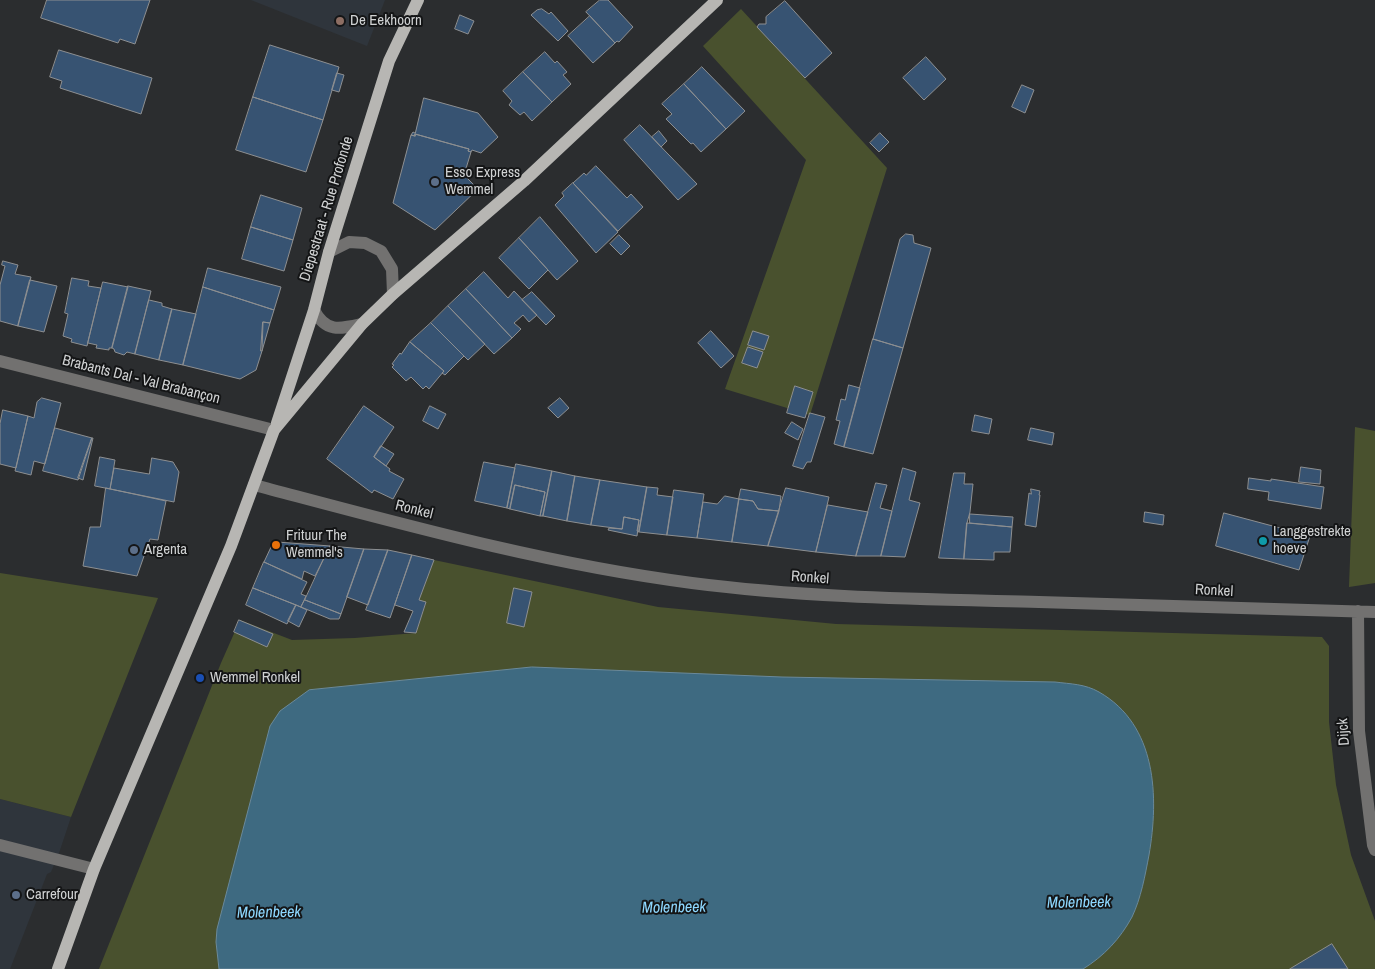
<!DOCTYPE html>
<meta charset="utf-8">
<style>
body{margin:0}
canvas{display:block;background:#2b2d2f}
</style>
<canvas width="1375" height="969"></canvas>
<script>
const c = document.querySelector('canvas').getContext('2d');
c.lineJoin = 'round';
function fillPath(path, color) { c.fillStyle = color; c.fill(path, 'evenodd'); }
function stroke(path, color, width, dash) { c.strokeStyle = color; c.lineWidth = width; c.lineCap = dash ? 'butt' : 'round'; c.setLineDash(dash || []); c.stroke(path); }
function drawText(font, color, halo, rows, align = 'center') {
  c.font = font + ' "Archivo Narrow",sans-serif'; c.lineWidth = 4; c.setLineDash([]); c.textBaseline = 'middle'; c.strokeStyle = halo; c.fillStyle = color; for (const [text, x, y, turn = 0] of rows) {
    c.save(); c.translate(x, y); c.rotate((+turn || 0) * Math.PI / 180); c.textAlign = isNaN(turn) ? turn : align; if (halo) c.strokeText(text, 0, 0); c.fillText(text, 0, 0); c.restore();
  }
}
const built = new Path2D(`
 M 251,0 L 385,0 L 367,46 Z
 M 0,799 L 71,817 L 59,853 L 51,872 L 47,874 L 10,969 L 0,969 Z`);
const green = new Path2D(`
 M 741,9 L 887,168 L 810,415 L 725,389 L 806,160 L 703,46 Z
 M 1355,427 L 1375,431 L 1375,583 L 1349,587 Z
 M 434,560 L 658,607 L 836,624 L 1322,637 L 1329,646 L 1329,722 L 1336,785 L 1351,855 L 1375,921 L 1375,969 L 99,969 L 221,663 L 240,620 L 292,640 L 355,638 L 416,633 L 426,603 L 419,600 Z
 M 0,573 L 158,598 L 71,817 L 0,799 Z`);
const water = new Path2D(`
 M 532,667 L 782,677 L 1055,682 C 1071,684 1085,684 1099,692 C 1157,725 1159,797 1149,855 C 1145,876 1141,898 1132,917 C 1120,939 1104,956 1083,969 L 219,969 L 216,942 L 217,929 L 270,726 L 280,711 L 309,690 Z`);
const building = new Path2D(`
 M 47,0 L 150,0 L 135,44 L 120,39 L 118,43 L 41,18 Z
 M 600,0 L 608,0 L 633,27 L 619,42 L 617,41 L 615,43 L 586,12 Z
 M 785,1 L 832,53 L 805,78 L 757,27 L 759,24 L 766,24 L 766,17 Z
 M 542,9 L 549,14 L 551,12 L 568,31 L 558,41 L 531,15 L 537,10 Z
 M 460,15 L 474,21 L 468,34 L 455,29 Z
 M 590,16 L 615,43 L 593,63 L 568,36 Z
 M 270,45 L 339,67 L 323,120 L 253,97 Z
 M 59,50 L 152,78 L 141,114 L 60,88 L 62,81 L 50,77 Z
 M 545,52 L 555,63 L 557,61 L 567,72 L 563,75 L 571,84 L 552,102 L 523,72 Z
 M 926,57 L 946,79 L 924,100 L 903,78 Z
 M 702,67 L 745,111 L 726,129 L 684,84 Z
 M 523,72 L 552,102 L 532,121 L 524,112 L 520,115 L 509,105 L 512,101 L 503,91 Z
 M 337,73 L 344,75 L 339,92 L 332,90 Z
 M 684,84 L 726,129 L 701,152 L 693,143 L 691,144 L 666,119 L 672,114 L 662,104 Z
 M 1022,85 L 1034,90 L 1025,113 L 1012,107 Z
 M 253,97 L 323,120 L 306,172 L 236,150 Z
 M 424,98 L 478,113 L 498,137 L 481,153 L 472,150 L 471,152 L 468,151 L 469,149 L 415,134 L 415,136 L 411,135 L 413,132 L 415,133 Z
 M 640,125 L 697,184 L 678,200 L 624,140 Z
 M 659,131 L 667,141 L 661,147 L 652,137 Z
 M 880,133 L 889,142 L 879,152 L 870,143 Z
 M 415,134 L 469,149 L 468,151 L 471,152 L 464,175 L 478,189 L 435,230 L 393,203 L 411,135 L 415,136 Z
 M 596,166 L 627,198 L 631,194 L 643,207 L 618,231 L 573,183 L 584,173 L 586,175 Z
 M 573,183 L 618,232 L 596,253 L 555,205 L 564,196 L 562,193 Z
 M 261,195 L 302,208 L 293,240 L 251,227 Z
 M 540,217 L 578,261 L 557,280 L 519,238 Z
 M 251,227 L 293,240 L 284,271 L 242,259 Z
 M 906,234 L 913,235 L 914,243 L 931,248 L 903,348 L 873,339 L 900,239 Z
 M 619,235 L 630,246 L 621,255 L 610,244 Z
 M 519,238 L 548,270 L 529,289 L 499,258 Z
 M 3,261 L 18,265 L 15,274 L 31,277 L 18,326 L 0,321 L 0,285 L 5,266 L 2,265 Z
 M 208,268 L 281,287 L 274,310 L 203,287 Z
 M 484,272 L 508,298 L 514,291 L 537,315 L 529,322 L 523,315 L 514,323 L 521,329 L 512,338 L 466,289 Z
 M 72,278 L 89,281 L 88,286 L 101,288 L 87,346 L 71,342 L 72,339 L 63,336 L 68,314 L 65,313 Z
 M 30,280 L 57,286 L 44,332 L 18,326 Z
 M 103,282 L 128,287 L 112,348 L 109,348 L 109,350 L 96,348 L 97,345 L 88,343 Z
 M 128,286 L 151,291 L 135,354 L 127,352 L 124,355 L 115,352 L 114,349 L 112,348 Z
 M 203,287 L 274,310 L 270,323 L 263,322 L 262,351 L 256,370 L 240,379 L 183,365 Z
 M 466,289 L 512,338 L 494,354 L 448,306 Z
 M 532,292 L 555,316 L 546,325 L 522,300 Z
 M 149,300 L 162,303 L 162,306 L 172,309 L 159,360 L 135,354 Z
 M 448,306 L 485,344 L 468,360 L 431,323 Z
 M 172,309 L 196,314 L 183,365 L 159,360 Z
 M 263,322 L 270,323 L 262,351 L 261,351 Z
 M 431,323 L 464,356 L 445,375 L 442,373 L 444,371 L 410,342 Z
 M 711,331 L 734,356 L 721,368 L 698,343 Z
 M 753,331 L 769,336 L 764,350 L 748,345 Z
 M 873,339 L 903,348 L 873,454 L 844,447 Z
 M 410,342 L 444,371 L 429,389 L 426,386 L 423,389 L 411,377 L 406,381 L 392,367 L 394,365 L 392,364 L 400,353 L 401,354 Z
 M 748,347 L 763,352 L 757,368 L 742,363 Z
 M 849,385 L 860,388 L 844,447 L 834,444 L 840,421 L 836,420 L 841,399 L 845,400 Z
 M 795,386 L 813,392 L 805,418 L 787,413 Z
 M 42,398 L 61,403 L 45,464 L 34,461 L 31,475 L 15,471 L 28,416 L 34,418 L 37,402 Z
 M 560,398 L 569,408 L 558,418 L 548,408 Z
 M 364,406 L 394,427 L 374,457 L 390,469 L 389,471 L 404,479 L 393,499 L 374,490 L 372,493 L 327,459 Z
 M 430,406 L 446,414 L 438,429 L 423,421 Z
 M 3,410 L 28,416 L 16,468 L 0,464 L 0,424 Z
 M 810,413 L 825,417 L 811,462 L 807,462 L 803,469 L 793,466 Z
 M 975,415 L 992,419 L 989,434 L 972,431 Z
 M 792,422 L 803,429 L 798,440 L 785,433 Z
 M 55,428 L 92,438 L 78,480 L 43,471 Z
 M 1031,428 L 1054,433 L 1052,445 L 1028,440 Z
 M 92,438 L 93,438 L 83,480 L 78,478 Z
 M 381,446 L 394,454 L 386,466 L 374,457 Z
 M 100,457 L 115,460 L 110,489 L 95,486 Z
 M 152,458 L 173,462 L 179,472 L 174,502 L 110,489 L 114,468 L 149,474 Z
 M 484,462 L 515,468 L 507,508 L 475,501 Z
 M 516,464 L 552,471 L 543,516 L 540,516 L 545,492 L 515,485 L 510,509 L 507,508 Z
 M 1301,467 L 1321,470 L 1320,484 L 1299,482 Z
 M 903,468 L 916,472 L 909,500 L 920,503 L 905,557 L 881,556 Z
 M 552,471 L 575,476 L 567,521 L 543,516 Z
 M 954,473 L 965,473 L 964,484 L 973,484 L 970,512 L 967,523 L 964,559 L 939,558 Z
 M 575,476 L 600,480 L 591,525 L 567,521 Z
 M 1249,478 L 1271,481 L 1271,479 L 1324,487 L 1321,509 L 1268,500 L 1269,492 L 1248,489 Z
 M 600,480 L 647,487 L 639,532 L 637,531 L 639,520 L 624,517 L 622,529 L 591,525 Z
 M 876,483 L 887,485 L 880,508 L 892,511 L 881,556 L 856,556 Z
 M 515,485 L 545,492 L 540,516 L 510,509 Z
 M 647,487 L 658,488 L 657,495 L 673,497 L 667,535 L 639,532 Z
 M 106,488 L 166,501 L 158,540 L 150,539 L 137,576 L 83,566 L 90,527 L 100,527 Z
 M 786,488 L 829,497 L 816,552 L 768,546 Z
 M 741,489 L 781,496 L 779,511 L 758,509 L 753,501 L 739,499 Z
 M 1031,489 L 1040,491 L 1039,495 L 1040,495 L 1036,527 L 1025,525 L 1029,493 L 1031,494 Z
 M 674,490 L 704,494 L 697,538 L 667,535 Z
 M 725,496 L 739,499 L 732,542 L 697,538 L 703,502 L 717,504 Z
 M 739,499 L 753,501 L 758,509 L 779,511 L 768,546 L 732,542 Z
 M 828,505 L 868,512 L 856,556 L 816,552 Z
 M 1145,512 L 1164,515 L 1163,525 L 1144,522 Z
 M 1224,513 L 1310,536 L 1299,570 L 1216,546 Z
 M 970,514 L 1013,517 L 1012,527 L 970,523 Z
 M 624,517 L 639,520 L 637,536 L 608,530 L 609,528 L 622,529 Z
 M 967,523 L 1012,527 L 1010,552 L 994,552 L 994,560 L 964,559 Z
 M 277,542 L 330,546 L 315,576 L 304,571 L 302,579 L 264,562 L 272,545 Z
 M 330,546 L 364,549 L 341,614 L 305,600 Z
 M 364,549 L 388,550 L 368,605 L 347,597 Z
 M 388,550 L 412,555 L 390,618 L 366,610 Z
 M 412,555 L 434,560 L 419,600 L 426,602 L 416,633 L 404,632 L 413,611 L 395,605 Z
 M 264,562 L 307,582 L 301,594 L 306,596 L 301,607 L 253,588 Z
 M 253,588 L 296,605 L 287,624 L 246,605 Z
 M 514,588 L 532,592 L 524,627 L 507,623 Z
 M 305,600 L 341,614 L 339,619 L 330,619 L 301,607 Z
 M 296,605 L 307,610 L 299,627 L 288,621 Z
 M 239,620 L 273,634 L 267,647 L 234,632 Z
 M 1332,944 L 1348,969 L 1290,969 Z`);
const minor = new Path2D(`
 M 329,252 L 349,242 L 365,243 L 381,251 L 392,269 L 393,294
 M 314,310 C 326,333 340,329 362,324
 M 0,361 L 274,430
 M 254,485 C 398,523 544,564 692,583 C 808,598 923,599 1039,602 C 1151,605 1263,609 1375,612
 M 1358,611 L 1359,731 L 1373,845 L 1375,850
 M 0,845 L 94,869`);
const major = new Path2D(`
 M 277,423 L 314,310 L 329,252 L 389,61 L 418,0
 M 58,969 L 94,869 L 231,546 L 274,430 L 362,324 L 393,294 L 524,181 L 717,0`);
const markers = [
 [340,21,5,"#8d6e63"],
 [435,182,5,"#5c6f8a"],
 [1263,541,5,"#0f9aa8"],
 [276,545,5,"#e8710a"],
 [134,550,5,"#5c6f8a"],
 [200,678,5,"#1a4fb4"],
 [16,895,5,"#5c6f8a"]
];
const poiNames = [
 ["De Eekhoorn",350,21],
 ["Esso Express",445,173],
 ["Wemmel",445,190],
 ["Langgestrekte",1273,532],
 ["hoeve",1273,549],
 ["Frituur The",286,536],
 ["Wemmel's",286,553],
 ["Argenta",144,550],
 ["Wemmel Ronkel",210,678],
 ["Carrefour",26,895]
];
const streetNames = [
 ["Diepestraat - Rue Profonde",327,209,-73],
 ["Brabants Dal - Val Brabançon",141,380,14],
 ["Ronkel",414,510,14],
 ["Ronkel",810,578,4],
 ["Ronkel",1214,591,3],
 ["Dijck",1344,732,-94]
];
const waterNames = [
 ["Molenbeek",1079,903,-1],
 ["Molenbeek",674,908,-1],
 ["Molenbeek",269,913,-1]
];
fillPath(built, '#2f353c');
fillPath(green, '#49512e');
fillPath(water, '#3e6a81');
stroke(water, '#6a899a', 1);
fillPath(building, '#375372');
stroke(building, '#8d8f91', 1);
stroke(minor, '#727170', 12);
stroke(major, '#b7b6b3', 12);
for (const [x, y, r, color] of markers) { const dot = new Path2D(); dot.arc(x, y, r, 0, 2 * Math.PI); c.fillStyle = color; c.fill(dot); stroke(dot, '#141516', 2); }
drawText('15px', '#d0d2d3', '#141516', poiNames, 'left');
drawText('15px', '#d0d2d3', '#141516', streetNames);
drawText('italic 16px', '#8ed8ff', '#141516', waterNames);
</script>
